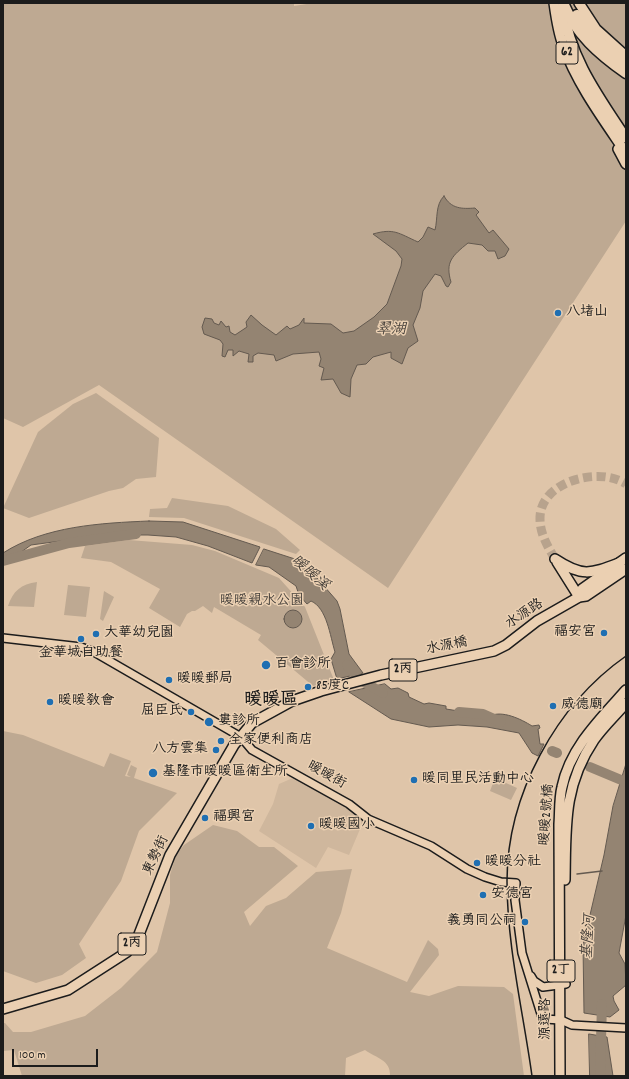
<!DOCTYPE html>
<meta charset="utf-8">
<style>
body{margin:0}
#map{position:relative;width:629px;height:1079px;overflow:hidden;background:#dfc5a9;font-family:Dekko,sans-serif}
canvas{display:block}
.frame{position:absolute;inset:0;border:4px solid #1c1c1c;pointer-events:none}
.scale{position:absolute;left:12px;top:1049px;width:86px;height:18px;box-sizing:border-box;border:2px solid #1c1c1c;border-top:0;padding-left:5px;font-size:12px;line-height:14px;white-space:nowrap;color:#1c1c1c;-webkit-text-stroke:3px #ebd0b2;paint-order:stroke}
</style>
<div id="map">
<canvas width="629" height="1079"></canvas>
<div class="frame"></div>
<div class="scale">100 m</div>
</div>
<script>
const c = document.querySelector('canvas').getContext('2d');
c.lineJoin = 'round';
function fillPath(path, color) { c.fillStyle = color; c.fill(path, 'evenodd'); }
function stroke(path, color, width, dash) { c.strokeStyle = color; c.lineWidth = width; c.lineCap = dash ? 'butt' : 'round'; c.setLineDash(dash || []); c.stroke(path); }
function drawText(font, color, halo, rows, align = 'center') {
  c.font = font + ' Dekko,"LXGW WenKai TC",sans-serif'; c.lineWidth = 3; c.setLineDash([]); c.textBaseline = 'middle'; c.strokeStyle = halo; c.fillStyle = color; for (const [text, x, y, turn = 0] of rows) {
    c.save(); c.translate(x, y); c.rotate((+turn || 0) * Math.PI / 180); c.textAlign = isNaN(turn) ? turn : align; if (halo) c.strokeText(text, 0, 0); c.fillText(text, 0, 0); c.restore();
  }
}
const built = new Path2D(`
 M 295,777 L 350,807 L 363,822 L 349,855 L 328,847 L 316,868 L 259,831 L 273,804 L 279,784 Z`);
const green = new Path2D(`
 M 3,3 L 294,3 L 294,6 L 313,3 L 626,3 L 626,221 L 388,588 L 99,385 L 23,427 L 3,418 Z
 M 96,393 L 159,438 L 156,477 L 136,479 L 123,488 L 109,491 L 29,518 L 3,508 L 38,432 L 73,404 Z
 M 172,498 L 228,506 L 276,529 L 300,550 L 296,554 L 184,518 L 149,517 L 150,509 L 167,508 Z
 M 129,540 L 192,545 L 215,551 L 279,578 L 305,607 L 334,680 L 313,686 L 258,640 L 261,635 L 214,607 L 212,613 L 203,606 L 195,611 L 192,611 L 187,614 L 180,627 L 149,608 L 160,589 L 111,562 L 81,558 L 85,546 Z
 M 37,582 L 34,607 L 8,606 C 13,591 21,584 37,582 Z
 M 68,585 L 90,587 L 86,617 L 64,615 Z
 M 104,591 L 114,597 L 103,621 L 100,619 Z
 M 3,731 L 23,735 L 104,767 L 110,753 L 131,761 L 125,776 L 131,777 L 127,775 L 131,765 L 137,768 L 134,778 L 177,793 L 139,831 L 121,881 L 79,944 L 86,958 L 62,975 L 36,983 L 3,971 Z
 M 495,778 L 517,788 L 511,800 L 490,791 Z
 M 213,825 L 237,831 L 259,847 L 274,847 L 298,866 L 244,912 L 250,926 L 266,906 L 286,898 L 316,872 L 352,869 L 341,913 L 327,948 L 407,982 L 428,940 L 438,949 L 439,955 L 410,992 L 429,996 L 458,986 L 504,987 L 513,994 L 524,1076 L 390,1076 C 391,1060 376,1058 365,1050 L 346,1058 L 345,1076 L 22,1076 L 14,1050 L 3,1051 L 3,1023 L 5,1023 L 13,1032 L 31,1032 L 85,1016 L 121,988 L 157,952 L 170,903 L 170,875 L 176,855 L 184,845 Z`);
const water = new Path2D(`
 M 444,196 C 451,209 462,209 475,208 L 479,212 L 476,215 L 489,233 L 493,230 L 509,249 L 505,256 L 498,259 L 495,251 L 488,251 L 482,245 L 468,243 C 452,256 445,262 451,282 L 448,287 L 446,286 L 441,276 L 435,274 L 423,291 L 420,308 L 413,325 L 418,341 L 408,348 L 402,364 L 391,358 L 391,352 L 373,357 L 366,364 L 357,365 L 351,379 L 350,397 L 341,393 L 333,379 L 321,380 L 324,368 L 319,366 L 321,359 L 319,352 L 293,354 L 276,361 L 274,355 L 258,353 L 253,356 L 253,362 L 248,362 L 249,354 L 239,351 L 233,356 L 233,350 L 228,350 L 225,357 L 222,356 L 223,344 L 220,340 L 204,334 L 202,327 L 205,318 L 212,319 L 214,323 L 219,325 L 221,321 L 226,327 L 229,326 L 230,332 L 235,335 L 247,327 L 246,322 L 251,315 L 262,325 L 276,335 L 287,326 L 290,329 L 299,325 L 304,318 L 304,323 L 331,324 L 343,333 L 354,331 L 374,317 L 387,304 L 401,266 L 402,259 L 396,251 L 373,234 C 394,228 398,233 418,242 L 423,237 L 428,227 L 435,230 C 438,218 435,205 444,196 Z
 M 149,521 L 183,522 L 260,547 L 252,563 L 208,546 L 176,537 L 148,535 L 105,535 L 31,545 L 3,565 L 3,553 C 45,526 101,523 149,521 Z
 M 264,549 L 298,560 L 317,578 L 337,601 L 340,609 L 349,654 L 363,673 L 337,679 L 331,659 L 335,652 C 330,636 327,608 311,601 L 307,604 L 299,595 L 296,586 L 269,567 L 256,565 Z
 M284 619a9 9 0 1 1 18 0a9 9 0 1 1-18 0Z
 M 385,684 L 391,689 L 398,688 L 408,693 L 409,697 L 424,704 L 429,703 L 446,706 L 446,709 L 490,716 C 502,710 521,719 532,726 L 539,725 L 540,728 L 538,729 L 540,744 L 544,744 L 538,756 L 532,753 L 519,733 L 487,727 L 458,725 L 429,727 L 391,719 L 349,692 Z
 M 626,764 L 626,915 L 619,953 L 625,964 L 626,985 L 613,996 L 614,1001 L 619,1010 L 610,1017 L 584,1013 L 583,945 L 604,855 L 613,806 Z
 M 589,1034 L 607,1037 L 613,1076 L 590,1076 Z`);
const stream = new Path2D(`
 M 577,874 L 602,871`);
const river = new Path2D(`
 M 3,561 L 69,543 L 136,534
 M 347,665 L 360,680 L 383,693
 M 459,712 L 483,714 L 501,722
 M 552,751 L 557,753
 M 590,767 L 626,782
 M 600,1076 L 602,1004`);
const trunkTunnel = new Path2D(`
 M 555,559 C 548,547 540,534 540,519 C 539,481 600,466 626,484`);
const tertiary = new Path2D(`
 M 3,638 L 81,647 L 94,652 L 241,737 L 252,750 L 349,804 L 368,819 L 431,846 L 467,869 L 485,877 L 501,882 L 516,883 L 515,900 L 522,953 L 542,1017 L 544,1019 L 561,1020 L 572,1025 L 626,1028
 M 531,976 L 534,981 L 543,987 L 566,984`);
const primary = new Path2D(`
 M 579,597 L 582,589 L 626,558
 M 565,880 C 566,827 563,786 594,740 C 603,727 616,715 626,703
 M 3,1009 L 68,990 L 127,952 L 138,937 L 170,855 L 234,745 L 252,723 L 292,701 L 321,691 L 381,675 L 494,651 L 506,645 L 537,621 L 579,597 L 586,596 L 626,569
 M 560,1076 L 559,824 C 560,812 559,799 562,787 C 570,748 600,719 626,690`);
const trunk = new Path2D(`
 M 554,3 C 556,17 558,32 563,45 C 577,84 603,119 626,153
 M 579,3 L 596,29 L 626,56
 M 563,6 C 569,57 599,97 626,138
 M 618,149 L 626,164
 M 555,559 C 582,577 590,574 619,563
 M 557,562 L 579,597`);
const motorway = new Path2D(`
 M 563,3 C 576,34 599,54 626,73
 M 577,15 L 589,33 L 626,64`);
const rail = new Path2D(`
 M 532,1076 C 523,1011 507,946 507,881 C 507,795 556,705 626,656`);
const markers = [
 [558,313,4,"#1f6fb2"],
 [604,633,4,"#1f6fb2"],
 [96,634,4,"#1f6fb2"],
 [81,639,4,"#1f6fb2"],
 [266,665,5,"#1f6fb2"],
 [169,680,4,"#1f6fb2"],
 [308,687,4,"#1f6fb2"],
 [50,702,4,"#1f6fb2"],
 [553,706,4,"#1f6fb2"],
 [191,712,4,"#1f6fb2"],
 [209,722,5,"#1f6fb2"],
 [221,741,4,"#1f6fb2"],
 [216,750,4,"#1f6fb2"],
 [153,773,5,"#1f6fb2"],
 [414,780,4,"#1f6fb2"],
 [205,818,4,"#1f6fb2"],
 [311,826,4,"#1f6fb2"],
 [477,863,4,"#1f6fb2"],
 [483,895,4,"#1f6fb2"],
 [525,922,4,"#1f6fb2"]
];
const shields = [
 [567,53,22],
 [403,670,28],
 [132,944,28],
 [561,971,28]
];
const shieldNames = [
 ["62",567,53],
 ["2丙",403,670],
 ["2丙",132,944],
 ["2丁",561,971]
];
const poiNames = [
 ["八堵山",566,313],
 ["福安宮",596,633,"right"],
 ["大華幼兒園",104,634],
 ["金華城自助餐",81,654,"center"],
 ["百會診所",275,665],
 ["暖暖郵局",177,680],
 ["85度C",316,687],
 ["暖暖教會",58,702],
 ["威德廟",561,706],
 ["屈臣氏",183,712,"right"],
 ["婁診所",218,722],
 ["全家便利商店",229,741],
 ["八方雲集",208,750,"right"],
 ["基隆市暖暖區衛生所",162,773],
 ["暖同里民活動中心",422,780],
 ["福興宮",213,818],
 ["暖暖國小",319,826],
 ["暖暖分社",485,863],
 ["安德宮",491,895],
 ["義勇同公祠",517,922,"right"]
];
const parkNames = [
 ["暖暖親水公園",262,602]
];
const streetNames = [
 ["水源路",525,615,-34],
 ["水源橋",447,647,-11],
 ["暖暖街",326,776,29],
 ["暖暖2號橋",548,815,-86],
 ["東勢街",157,856,-65],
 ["源遠路",547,1019,-90]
];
const waterNames = [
 ["翠湖",391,331],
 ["暖暖溪",309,574,41],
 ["基隆河",590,937,-86]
];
const districtNames = [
 ["暖暖區",271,702]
];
fillPath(built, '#cfb79d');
fillPath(green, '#bea992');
fillPath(water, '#948472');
stroke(water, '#645a50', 1);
stroke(stream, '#645a50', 1.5);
stroke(river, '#948472', 10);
stroke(trunkTunnel, '#b8a38d', 9, [9, 4.5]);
stroke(tertiary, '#1c1c1c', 10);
stroke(primary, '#1c1c1c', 12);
stroke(trunk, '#1c1c1c', 12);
stroke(motorway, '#1c1c1c', 13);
stroke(tertiary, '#ebd0b2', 7);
stroke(primary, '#ebd0b2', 9);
stroke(trunk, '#ebd0b2', 9);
stroke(motorway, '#ebd0b2', 10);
stroke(rail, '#1c1c1c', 1.5);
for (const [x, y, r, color] of markers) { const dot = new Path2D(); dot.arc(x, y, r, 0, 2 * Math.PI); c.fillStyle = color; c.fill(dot); stroke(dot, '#ebd0b2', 1.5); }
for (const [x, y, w] of shields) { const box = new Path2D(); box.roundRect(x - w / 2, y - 11, w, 22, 3); c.fillStyle = '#ebd0b2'; c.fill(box); stroke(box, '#1c1c1c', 1); }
drawText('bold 13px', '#1c1c1c', null, shieldNames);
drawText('14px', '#1c1c1c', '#ebd0b2', poiNames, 'left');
drawText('14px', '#443f3a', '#ebd0b2', parkNames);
drawText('14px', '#1c1c1c', '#ebd0b2', streetNames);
drawText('italic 15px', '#46403a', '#ebd0b2', waterNames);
drawText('bold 18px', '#1c1c1c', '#ebd0b2', districtNames);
</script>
